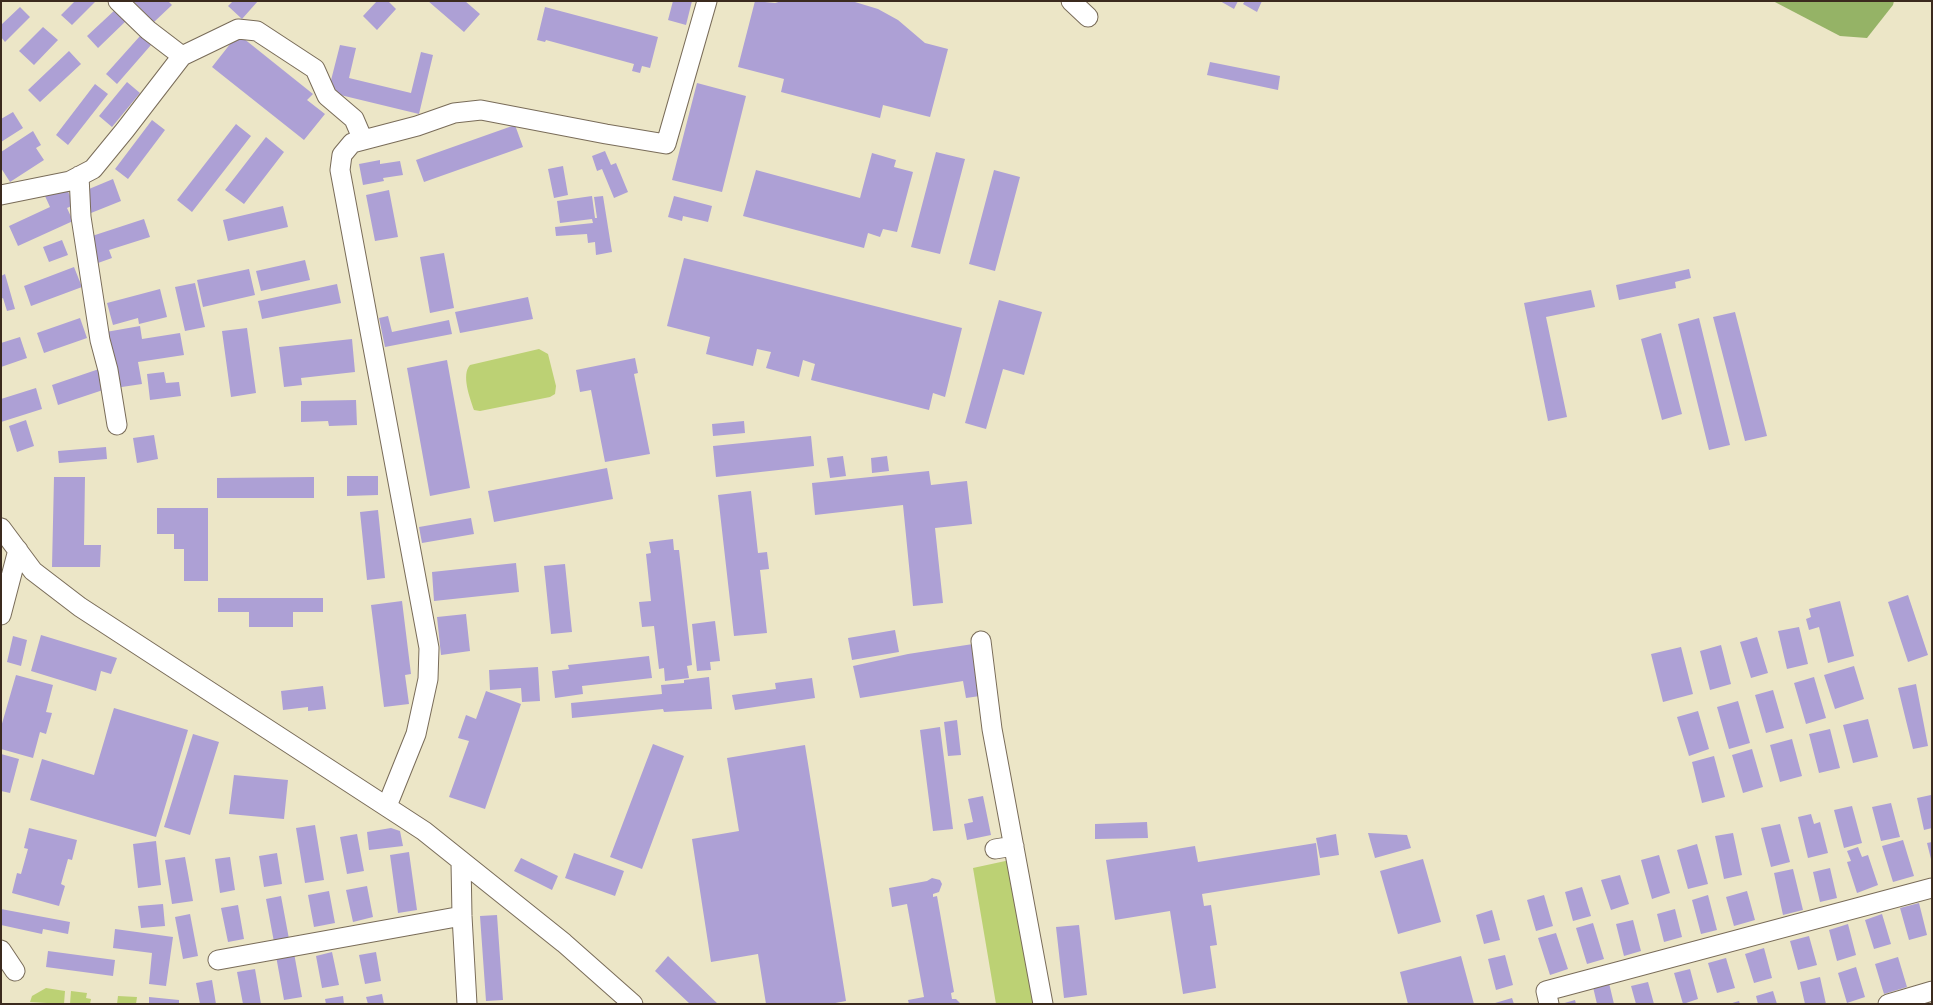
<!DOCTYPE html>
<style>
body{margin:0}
#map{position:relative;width:1933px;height:1005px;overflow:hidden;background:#ece6c7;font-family:Sriracha,sans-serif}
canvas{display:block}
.frame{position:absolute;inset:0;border:2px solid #3b2a1e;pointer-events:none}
</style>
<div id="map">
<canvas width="1933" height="1005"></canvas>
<div class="frame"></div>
</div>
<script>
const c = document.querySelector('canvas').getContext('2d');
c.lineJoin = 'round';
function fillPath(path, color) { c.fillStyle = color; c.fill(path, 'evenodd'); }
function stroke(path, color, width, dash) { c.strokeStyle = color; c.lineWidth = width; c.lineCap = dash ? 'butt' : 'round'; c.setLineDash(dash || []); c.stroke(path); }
const green = new Path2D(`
 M 539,349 L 548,354 L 556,386 L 555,394 L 550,397 L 480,411 L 474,410 C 470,398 461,375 470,365 Z
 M 1010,860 L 1034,1004 L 996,1004 L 973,868 Z
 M 46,988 L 65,991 L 64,1004 L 30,1002 L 32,996 Z
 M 71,991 L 87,993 L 86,998 L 91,999 L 90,1004 L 70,1004 Z
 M 118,996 L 137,997 L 136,1004 L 117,1004 Z`);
const forest = new Path2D(`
 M 1773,1 L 1894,1 L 1893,5 L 1867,38 L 1840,36 Z`);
const building = new Path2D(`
 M 75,1 L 96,1 L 72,25 L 61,15 Z
 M 133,1 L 168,1 L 172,5 L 154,22 Z
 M 233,1 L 258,1 L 242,19 L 228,6 Z
 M 377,1 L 388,1 L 396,9 L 377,30 L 363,16 Z
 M 428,1 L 465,1 L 480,14 L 464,32 Z
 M 673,1 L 692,1 L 686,25 L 668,20 Z
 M 755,1 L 775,3 L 782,1 L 855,2 L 878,9 L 898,20 L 925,43 L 948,49 L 930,117 L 883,105 L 880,118 L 781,92 L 784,79 L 738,67 Z
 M 1220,1 L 1238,1 L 1234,9 Z
 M 1245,1 L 1262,1 L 1257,12 L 1243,4 Z
 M 20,7 L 30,17 L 5,42 L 1,37 L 1,25 Z
 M 545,7 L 658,37 L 650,68 L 642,66 L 640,73 L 632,71 L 634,64 L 546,40 L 545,42 L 537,40 Z
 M 116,9 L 127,20 L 98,48 L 87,36 Z
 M 43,27 L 58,40 L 34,65 L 19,51 Z
 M 238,34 L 313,94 L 307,100 L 325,114 L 304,140 L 212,67 Z
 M 140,36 L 151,45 L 117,84 L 106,74 Z
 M 340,45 L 356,48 L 349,78 L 411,93 L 421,52 L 433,55 L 419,114 L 328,92 Z
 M 69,51 L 81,64 L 40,102 L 28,90 Z
 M 1210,62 L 1280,76 L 1278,90 L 1207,75 Z
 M 127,82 L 140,93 L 112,127 L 99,116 Z
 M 697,83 L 746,96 L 722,192 L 672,180 Z
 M 95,84 L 108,94 L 68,145 L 56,135 Z
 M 13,112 L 23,128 L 1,142 L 1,119 Z
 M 152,120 L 165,130 L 128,179 L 115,169 Z
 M 236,124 L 251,136 L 192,212 L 177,200 Z
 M 515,125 L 523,147 L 424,182 L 416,160 Z
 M 33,131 L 41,145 L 36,148 L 44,160 L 10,182 L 1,168 L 1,152 Z
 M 266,137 L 284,152 L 244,204 L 225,190 Z
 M 605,151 L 611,165 L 616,163 L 628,192 L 614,198 L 602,169 L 597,171 L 592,156 Z
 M 936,152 L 965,159 L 940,254 L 911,247 Z
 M 872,153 L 896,160 L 894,167 L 913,172 L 897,232 L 883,229 L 880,237 L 868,233 L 864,248 L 743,216 L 756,170 L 860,198 Z
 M 380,160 L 380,164 L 400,161 L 403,175 L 383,178 L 384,181 L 363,185 L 359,164 Z
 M 563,166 L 568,195 L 554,198 L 548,169 Z
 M 994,170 L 1020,177 L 995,271 L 969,264 Z
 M 113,179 L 121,201 L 91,213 L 85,202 L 89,189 Z
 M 66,187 L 74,205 L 67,208 L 73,221 L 18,246 L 9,226 L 50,207 L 45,196 Z
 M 389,190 L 398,237 L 375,241 L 366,195 Z
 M 592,196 L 595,218 L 597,218 L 594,197 L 603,196 L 612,252 L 596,255 L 595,242 L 588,243 L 587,234 L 556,236 L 555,227 L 593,223 L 592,219 L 560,223 L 557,201 Z
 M 674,196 L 712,206 L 708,222 L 683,216 L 682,221 L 668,217 Z
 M 283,206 L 288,227 L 228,241 L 223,220 Z
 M 144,219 L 150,237 L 109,250 L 112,258 L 98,263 L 89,237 Z
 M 62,240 L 68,255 L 49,262 L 43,247 Z
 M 444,253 L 454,308 L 430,313 L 420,257 Z
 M 684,258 L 962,328 L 945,397 L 933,393 L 929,410 L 811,380 L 815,364 L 803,360 L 799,377 L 766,368 L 771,352 L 757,349 L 753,366 L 706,354 L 710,337 L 667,326 Z
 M 305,260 L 310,280 L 261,291 L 256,271 Z
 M 74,267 L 82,287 L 31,306 L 24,286 Z
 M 249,269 L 255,295 L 203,307 L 197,280 Z
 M 1689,269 L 1691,278 L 1675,282 L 1676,288 L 1619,300 L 1616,285 Z
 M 5,274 L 15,309 L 7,311 L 3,298 L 1,299 L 1,276 Z
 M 195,283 L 205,327 L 185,331 L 175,287 Z
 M 337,284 L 341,303 L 262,319 L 258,301 Z
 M 160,289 L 167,317 L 139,324 L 138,318 L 113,325 L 107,303 Z
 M 1591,290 L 1595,307 L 1546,317 L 1567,417 L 1548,421 L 1524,303 Z
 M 528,297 L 533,319 L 460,333 L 455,312 Z
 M 999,300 L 1042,312 L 1024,375 L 1003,369 L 986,429 L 965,423 Z
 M 1735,312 L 1767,436 L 1745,441 L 1713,317 Z
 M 388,316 L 392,332 L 449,320 L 452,334 L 385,347 L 379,318 Z
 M 80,318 L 87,338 L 44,353 L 37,333 Z
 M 1699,318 L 1730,445 L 1709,450 L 1678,324 Z
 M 140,326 L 142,339 L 180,333 L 184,355 L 138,362 L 142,384 L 115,388 L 106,332 Z
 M 247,328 L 256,393 L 231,397 L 222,331 Z
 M 1661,333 L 1682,414 L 1662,420 L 1641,339 Z
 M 20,337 L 27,358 L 1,367 L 1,343 Z
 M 352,339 L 355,372 L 301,378 L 302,385 L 284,387 L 279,347 Z
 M 635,358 L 638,373 L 634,374 L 650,454 L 605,462 L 591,390 L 580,392 L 576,370 Z
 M 447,360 L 470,488 L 430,496 L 407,368 Z
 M 99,369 L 106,389 L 58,405 L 52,385 Z
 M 164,372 L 166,383 L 179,382 L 181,396 L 150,400 L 147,374 Z
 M 36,388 L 42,409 L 1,422 L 1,399 Z
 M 356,400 L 357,425 L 329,426 L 328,421 L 301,422 L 301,401 Z
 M 26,420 L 34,446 L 17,452 L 9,426 Z
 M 744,421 L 745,433 L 713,436 L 712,424 Z
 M 154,435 L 158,459 L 137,463 L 133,438 Z
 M 811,436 L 814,466 L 716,477 L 713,446 Z
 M 106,447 L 107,459 L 59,463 L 58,451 Z
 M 843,456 L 846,476 L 830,478 L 827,458 Z
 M 887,456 L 889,471 L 872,473 L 871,458 Z
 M 607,468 L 613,499 L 494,522 L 488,491 Z
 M 929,471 L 931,485 L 967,481 L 972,524 L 935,528 L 943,603 L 913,606 L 903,505 L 815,515 L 812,483 Z
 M 347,476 L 378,476 L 378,495 L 347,496 Z
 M 54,477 L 85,477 L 84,545 L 101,545 L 100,567 L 52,567 Z
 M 314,477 L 314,498 L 217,498 L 217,478 Z
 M 751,491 L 758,553 L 767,552 L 769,569 L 760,570 L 767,633 L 734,636 L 718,495 Z
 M 157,508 L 208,508 L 208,581 L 184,581 L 184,549 L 174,549 L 174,534 L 157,534 Z
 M 378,510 L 385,578 L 367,580 L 360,512 Z
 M 471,518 L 474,534 L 422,543 L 419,527 Z
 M 673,539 L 674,550 L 679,550 L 692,665 L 687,666 L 689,678 L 665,681 L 664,668 L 659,669 L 654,626 L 642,627 L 639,602 L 651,601 L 646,554 L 651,553 L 649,542 Z
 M 516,563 L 519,592 L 434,601 L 432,572 Z
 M 565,564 L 572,632 L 551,634 L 544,566 Z
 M 1908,595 L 1928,655 L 1908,662 L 1888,602 Z
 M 218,598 L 323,598 L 323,612 L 293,612 L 293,627 L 249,627 L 249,612 L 218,612 Z
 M 402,601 L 411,674 L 405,675 L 409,704 L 384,707 L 371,605 Z
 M 1840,601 L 1854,656 L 1828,663 L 1819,627 L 1809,630 L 1806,619 L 1811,617 L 1809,609 Z
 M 466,614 L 470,651 L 441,655 L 437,617 Z
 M 715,621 L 720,661 L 710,662 L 711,670 L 697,671 L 692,624 Z
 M 1799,627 L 1808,664 L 1787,669 L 1778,631 Z
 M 895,630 L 899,652 L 852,660 L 848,638 Z
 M 41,635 L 117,658 L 111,674 L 101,671 L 96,691 L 31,671 Z
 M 13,636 L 27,640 L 21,666 L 7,662 Z
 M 1757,637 L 1768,673 L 1751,678 L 1740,642 Z
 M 973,644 L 980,696 L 966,698 L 963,681 L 860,698 L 853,666 L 908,654 Z
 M 1721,645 L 1731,684 L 1710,690 L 1700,651 Z
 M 1681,647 L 1693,694 L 1663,702 L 1651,654 Z
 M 649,656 L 652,678 L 582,686 L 583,694 L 555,698 L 552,671 L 569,669 L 568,665 Z
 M 1854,666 L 1864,699 L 1835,709 L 1824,675 Z
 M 538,667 L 540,701 L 522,702 L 521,688 L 490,690 L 489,670 Z
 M 16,675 L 53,685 L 46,712 L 52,713 L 46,734 L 40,732 L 33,758 L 1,749 L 1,727 Z
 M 709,677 L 712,709 L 664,712 L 663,709 L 572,718 L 571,703 L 662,694 L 661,685 L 684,683 L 684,680 Z
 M 1814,677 L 1826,718 L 1806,724 L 1794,683 Z
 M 812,678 L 815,698 L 735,710 L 732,695 L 776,689 L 775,683 Z
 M 1916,684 L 1928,746 L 1913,749 L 1898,688 Z
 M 323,686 L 326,709 L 308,711 L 308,707 L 283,710 L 281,691 Z
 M 1773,690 L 1784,728 L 1766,733 L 1755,695 Z
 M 486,691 L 521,704 L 485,809 L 449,797 L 469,741 L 458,738 L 466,715 L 476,719 Z
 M 1738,701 L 1750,743 L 1729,749 L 1717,707 Z
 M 114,708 L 188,730 L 156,837 L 30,800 L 42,759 L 94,775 Z
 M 1698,711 L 1709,749 L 1689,756 L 1677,717 Z
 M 1868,719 L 1878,757 L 1853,763 L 1843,725 Z
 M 957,720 L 961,755 L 948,756 L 944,722 Z
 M 940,727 L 953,829 L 933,831 L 920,730 Z
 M 1830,729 L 1840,768 L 1819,773 L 1809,734 Z
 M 193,734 L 219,742 L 190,835 L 164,827 Z
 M 1792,739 L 1802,776 L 1780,782 L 1770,745 Z
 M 653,744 L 684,756 L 642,869 L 610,857 Z
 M 805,745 L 846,1001 L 830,1004 L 766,1004 L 758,954 L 711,962 L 692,839 L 739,831 L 727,758 Z
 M 1752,749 L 1763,787 L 1743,793 L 1732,755 Z
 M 1,754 L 19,759 L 10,793 L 1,791 Z
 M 1714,756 L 1725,797 L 1702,803 L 1692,762 Z
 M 234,775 L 288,780 L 284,819 L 229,814 Z
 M 1931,795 L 1932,828 L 1924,830 L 1917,798 Z
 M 983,796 L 991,835 L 967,840 L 964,824 L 973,822 L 968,799 Z
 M 1891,803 L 1900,837 L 1881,841 L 1872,807 Z
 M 1852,806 L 1862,843 L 1844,848 L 1834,810 Z
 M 1811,814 L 1814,824 L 1820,822 L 1828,853 L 1808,858 L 1798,817 Z
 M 1147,822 L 1148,838 L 1095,839 L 1095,824 Z
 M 1780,824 L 1790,862 L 1771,867 L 1761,828 Z
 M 315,825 L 324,880 L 305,883 L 296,828 Z
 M 29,828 L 77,840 L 72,860 L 68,859 L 61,884 L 65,886 L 59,906 L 12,893 L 17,873 L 21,874 L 28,849 L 24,848 Z
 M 391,828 L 400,831 L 403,846 L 369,850 L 367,832 Z
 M 1368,833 L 1407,835 L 1411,848 L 1375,858 Z
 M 1733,833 L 1742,875 L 1724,879 L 1715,836 Z
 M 357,834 L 364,871 L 347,874 L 340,837 Z
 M 1336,834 L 1339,855 L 1320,858 L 1316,838 Z
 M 1903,840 L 1914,876 L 1893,882 L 1882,846 Z
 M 156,841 L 161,885 L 138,888 L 133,844 Z
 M 1932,842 L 1932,859 L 1931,859 L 1927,843 Z
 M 1316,843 L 1320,875 L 1202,894 L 1204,906 L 1211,905 L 1217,945 L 1210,946 L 1216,988 L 1183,994 L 1170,911 L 1115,920 L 1106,860 L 1195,846 L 1198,862 Z
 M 1697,844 L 1708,884 L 1688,889 L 1677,850 Z
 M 1858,847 L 1862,857 L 1868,855 L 1878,885 L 1857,893 L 1847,862 L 1851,861 L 1847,851 Z
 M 409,852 L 417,910 L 398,913 L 390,855 Z
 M 277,853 L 282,884 L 264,887 L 259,856 Z
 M 574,853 L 624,871 L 615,896 L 565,878 Z
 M 1659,855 L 1670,893 L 1652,899 L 1641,860 Z
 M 185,857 L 193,901 L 172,904 L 165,860 Z
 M 230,857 L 235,890 L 220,893 L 215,859 Z
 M 521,858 L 558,876 L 552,890 L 514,871 Z
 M 1423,859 L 1441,922 L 1398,934 L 1380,871 Z
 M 1830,868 L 1837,898 L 1820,902 L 1813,872 Z
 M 1793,869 L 1803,910 L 1783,915 L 1774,873 Z
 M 1620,875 L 1629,904 L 1611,910 L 1601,880 Z
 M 932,878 L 940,880 L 942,884 L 939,892 L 933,894 L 933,897 L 937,896 L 954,992 L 951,993 L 952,999 L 956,999 L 961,1004 L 909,1004 L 908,1000 L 924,997 L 907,904 L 892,907 L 889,888 L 927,881 Z
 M 367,886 L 373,917 L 353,922 L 346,890 Z
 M 1582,887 L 1591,916 L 1573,921 L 1565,892 Z
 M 329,891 L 335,923 L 314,927 L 308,895 Z
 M 1747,891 L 1755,920 L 1734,926 L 1726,897 Z
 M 1544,895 L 1553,926 L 1536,931 L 1527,900 Z
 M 1708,895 L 1717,930 L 1701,934 L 1692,900 Z
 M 281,896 L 289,939 L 274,942 L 266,899 Z
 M 1919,903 L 1927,935 L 1909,940 L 1900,908 Z
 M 163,904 L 165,926 L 141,928 L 138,906 Z
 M 238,905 L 244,939 L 228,942 L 221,908 Z
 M 1,909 L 70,922 L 68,934 L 43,929 L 42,934 L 1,925 Z
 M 1675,909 L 1682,937 L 1664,942 L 1657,914 Z
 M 1492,910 L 1500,940 L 1484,944 L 1476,915 Z
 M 190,914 L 198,956 L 183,959 L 175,917 Z
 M 1882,914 L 1891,944 L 1874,949 L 1865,920 Z
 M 497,915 L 503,1000 L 486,1001 L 480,916 Z
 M 1633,920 L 1641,951 L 1624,956 L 1616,924 Z
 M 1593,923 L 1604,959 L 1587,964 L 1576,928 Z
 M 1848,924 L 1856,955 L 1837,961 L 1829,930 Z
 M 1079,925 L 1087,995 L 1064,998 L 1056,927 Z
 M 115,929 L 173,937 L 166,986 L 149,984 L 152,953 L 113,948 Z
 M 1556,933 L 1568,969 L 1550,975 L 1538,938 Z
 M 1809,936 L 1817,965 L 1798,970 L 1790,941 Z
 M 1764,948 L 1772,978 L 1754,983 L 1745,954 Z
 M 48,951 L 115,960 L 113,976 L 46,967 Z
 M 332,952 L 339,985 L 322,988 L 316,956 Z
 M 376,952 L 381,981 L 365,984 L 359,955 Z
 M 294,953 L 302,997 L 284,1000 L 276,956 Z
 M 1505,955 L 1513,985 L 1496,990 L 1488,959 Z
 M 668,956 L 718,1004 L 690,1004 L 655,971 Z
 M 1461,956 L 1474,1004 L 1408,1004 L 1400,972 Z
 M 1898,957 L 1907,987 L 1884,994 L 1875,964 Z
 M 1726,958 L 1735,988 L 1717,993 L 1708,963 Z
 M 1856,967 L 1865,997 L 1847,1003 L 1838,973 Z
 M 255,969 L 261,1004 L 243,1004 L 237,972 Z
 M 1690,969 L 1698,999 L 1683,1004 L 1674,973 Z
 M 1820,977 L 1826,1004 L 1805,1004 L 1800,982 Z
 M 212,980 L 216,1004 L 200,1004 L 196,983 Z
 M 1648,982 L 1654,1004 L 1636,1004 L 1631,986 Z
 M 1609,983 L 1614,1004 L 1597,1004 L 1593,987 Z
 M 1773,991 L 1777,1004 L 1758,1004 L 1756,996 Z
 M 382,994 L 384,1004 L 368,1004 L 366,997 Z
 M 343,996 L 344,1004 L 326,1004 L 325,999 Z
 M 149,997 L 179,1000 L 179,1004 L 149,1004 Z
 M 1512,998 L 1514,1004 L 1495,1004 L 1495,1003 Z
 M 1575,1000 L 1576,1004 L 1561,1004 Z
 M 1739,1001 L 1740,1004 L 1729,1004 Z`);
const minor = new Path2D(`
 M 118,1 L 148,30 L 182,56 L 238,29 L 257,31 L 315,69 L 327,96 L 354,119 L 363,140
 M 1071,1 L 1088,17
 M 79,176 L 81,217 L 100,340 L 108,370 L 117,425
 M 1,195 L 70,181 L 93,169 L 125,130 L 182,56
 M 1,528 L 33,571 L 80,607 L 424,831 L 564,943 L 633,1004
 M 1,615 L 18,550
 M 981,641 L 992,729 L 1043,1004
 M 387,806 L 416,734 L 428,679 L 429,648 L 340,170 L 342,155 L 352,143 L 417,126 L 454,113 L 481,110 L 606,134 L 666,144 L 707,1
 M 995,849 L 1014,846
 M 461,862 L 462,916 L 467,1004
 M 1,950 L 15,971
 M 218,960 L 462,916
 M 1549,1004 L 1546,991 L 1932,888
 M 1888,1004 L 1932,991`);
fillPath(green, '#bcd174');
fillPath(forest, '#95b366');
fillPath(building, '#ada0d5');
stroke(minor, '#796c59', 21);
stroke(minor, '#fff', 19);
</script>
